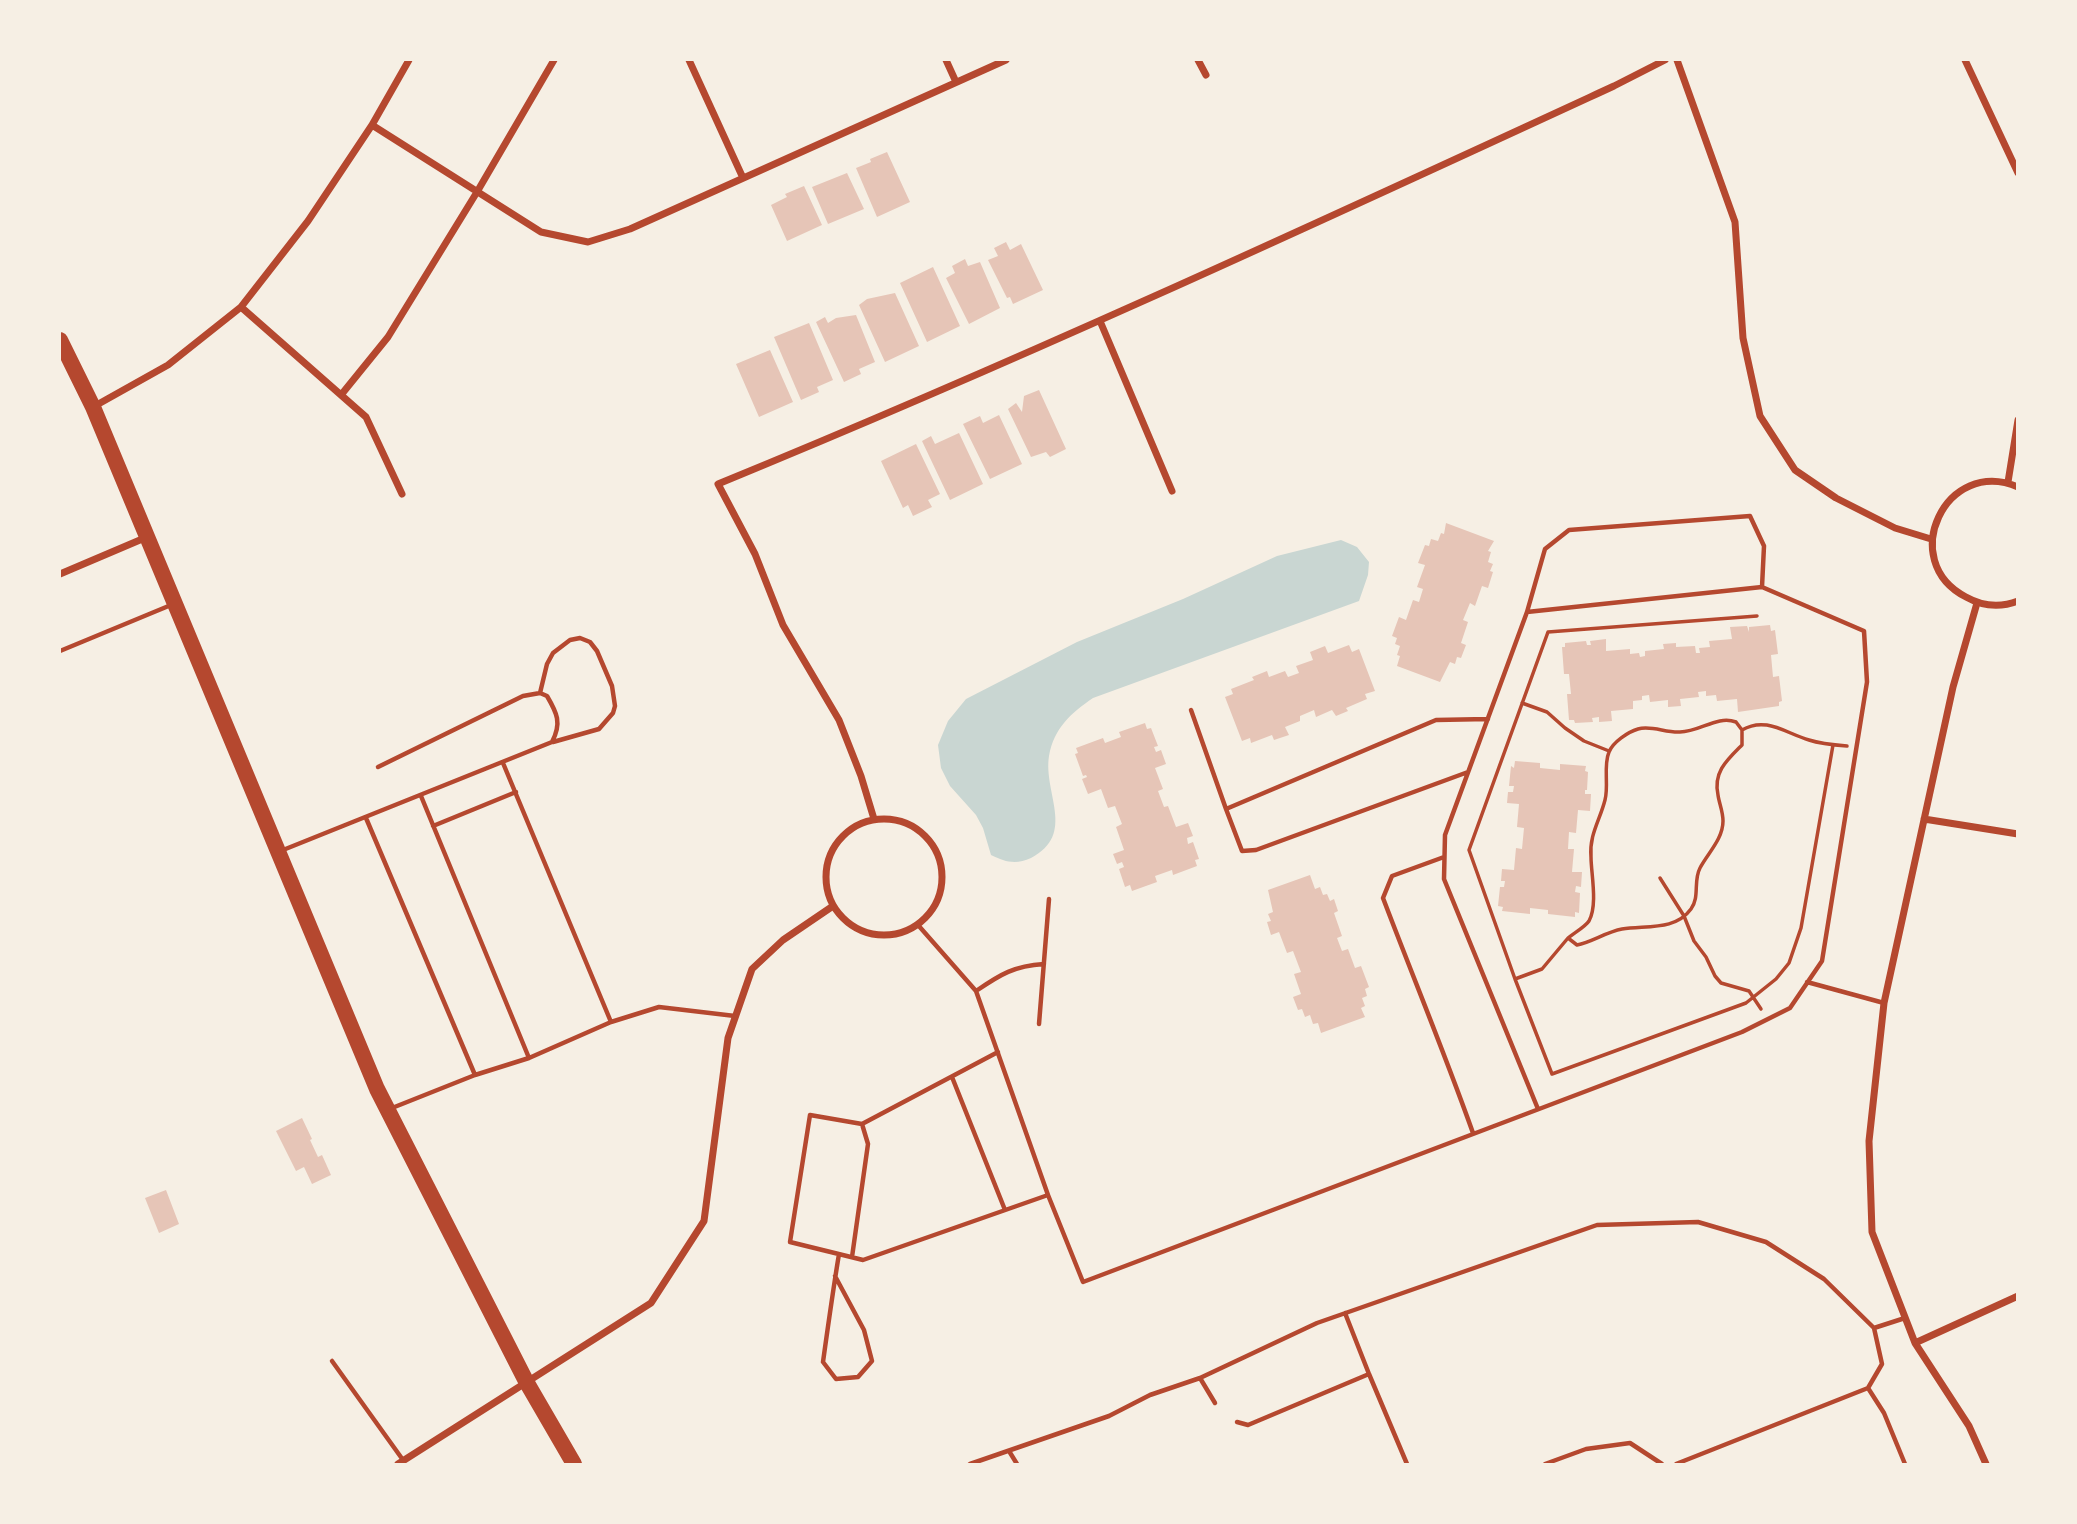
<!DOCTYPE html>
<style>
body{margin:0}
#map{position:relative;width:2077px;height:1524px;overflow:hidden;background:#f6efe4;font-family:"DM Sans",sans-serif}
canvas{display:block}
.frame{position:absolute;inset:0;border:61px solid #f6efe4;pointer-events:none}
</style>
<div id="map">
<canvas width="2077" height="1524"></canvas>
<div class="frame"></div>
</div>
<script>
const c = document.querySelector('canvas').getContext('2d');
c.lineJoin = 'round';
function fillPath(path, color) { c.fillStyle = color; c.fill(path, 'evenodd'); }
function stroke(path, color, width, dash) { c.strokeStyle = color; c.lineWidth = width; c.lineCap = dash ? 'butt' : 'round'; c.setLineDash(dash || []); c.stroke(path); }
const water = new Path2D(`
 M 1341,540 L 1357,547 L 1369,562 L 1368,575 L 1359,601 L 1093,698 C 1071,713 1054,728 1049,756 C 1043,793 1077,834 1031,858 C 1016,865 1005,862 991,855 L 983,828 L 976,815 L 950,786 L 941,768 L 938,745 L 948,721 L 966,699 L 1077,642 L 1183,599 L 1277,556 Z`);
const building = new Path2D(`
 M 887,152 L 910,202 L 877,217 L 856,168 L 871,162 L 870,159 Z
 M 847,173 L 864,209 L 828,224 L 812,187 Z
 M 804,186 L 822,225 L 787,241 L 771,205 L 787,197 L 785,194 Z
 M 1006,242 L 1010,250 L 1021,244 L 1043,290 L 1013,304 L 1010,297 L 1007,298 L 988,260 L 998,256 L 994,248 Z
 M 965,259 L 968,266 L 980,262 L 1000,308 L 969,324 L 946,278 L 955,273 L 952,266 Z
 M 933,267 L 960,326 L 927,342 L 900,283 Z
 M 895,293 L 919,346 L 885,362 L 859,305 L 867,299 Z
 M 856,315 L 875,362 L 859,369 L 861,374 L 844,382 L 816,322 L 825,317 L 828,323 L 836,318 Z
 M 809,323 L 833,380 L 817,387 L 819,392 L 801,400 L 774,337 Z
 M 770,350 L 793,402 L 759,417 L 736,364 Z
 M 1039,390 L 1066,449 L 1050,457 L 1046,452 L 1031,457 L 1008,409 L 1016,403 L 1022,412 L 1024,396 Z
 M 999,415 L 1022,464 L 990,479 L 963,424 L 980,416 L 983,423 Z
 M 959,433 L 983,484 L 950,500 L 922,441 L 931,436 L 935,444 Z
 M 916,444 L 940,494 L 928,500 L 932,507 L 913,516 L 908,505 L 903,508 L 881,461 Z
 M 1446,523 L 1494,541 L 1488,551 L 1491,552 L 1488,562 L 1493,564 L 1490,571 L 1493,572 L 1488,588 L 1482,586 L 1475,606 L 1470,603 L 1463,620 L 1468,622 L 1461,643 L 1466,645 L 1461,658 L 1457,657 L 1455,664 L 1450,662 L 1440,682 L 1397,666 L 1400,656 L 1397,655 L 1400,646 L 1395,644 L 1397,638 L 1392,636 L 1399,617 L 1406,620 L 1413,600 L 1419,602 L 1423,589 L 1417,587 L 1425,565 L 1418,563 L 1425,545 L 1429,546 L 1431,539 L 1438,541 L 1441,533 L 1444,534 Z
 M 1770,625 L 1771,631 L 1775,630 L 1778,654 L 1771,655 L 1773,677 L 1779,676 L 1782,701 L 1779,702 L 1779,706 L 1738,712 L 1737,699 L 1717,701 L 1716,695 L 1706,696 L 1706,691 L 1698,692 L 1699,697 L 1680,699 L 1681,706 L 1668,707 L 1668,700 L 1650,702 L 1649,695 L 1642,696 L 1642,700 L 1633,701 L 1633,709 L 1611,711 L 1612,721 L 1599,722 L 1599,717 L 1592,718 L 1593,722 L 1575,723 L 1574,720 L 1569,720 L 1567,694 L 1571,694 L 1569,674 L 1564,674 L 1562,647 L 1565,647 L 1565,643 L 1586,641 L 1587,645 L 1591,645 L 1590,641 L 1606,639 L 1606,651 L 1630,649 L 1630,654 L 1639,653 L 1640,657 L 1645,656 L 1645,651 L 1664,649 L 1663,644 L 1676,643 L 1676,647 L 1695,646 L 1696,653 L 1700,653 L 1699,648 L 1710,647 L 1709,641 L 1732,639 L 1730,627 L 1747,626 L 1749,632 L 1749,627 Z
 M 1349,645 L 1352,652 L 1359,649 L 1375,691 L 1365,694 L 1367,699 L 1346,708 L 1348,711 L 1336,716 L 1332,710 L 1316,717 L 1314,710 L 1300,716 L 1300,721 L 1285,727 L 1289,735 L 1274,740 L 1272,735 L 1251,743 L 1250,738 L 1242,741 L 1225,697 L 1233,694 L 1231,689 L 1254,680 L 1252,677 L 1267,671 L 1269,677 L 1285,671 L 1288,677 L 1299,673 L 1296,666 L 1313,660 L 1310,652 L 1325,646 L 1328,653 Z
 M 1145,723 L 1147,729 L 1151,728 L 1158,746 L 1154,747 L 1156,752 L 1161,750 L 1166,764 L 1155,768 L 1163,789 L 1158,791 L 1164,807 L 1168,806 L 1176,827 L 1188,823 L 1193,836 L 1187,838 L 1188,844 L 1193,842 L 1199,859 L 1195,860 L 1197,866 L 1173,875 L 1172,870 L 1155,876 L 1157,882 L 1132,891 L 1130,885 L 1125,887 L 1119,869 L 1124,867 L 1122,862 L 1117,864 L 1113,854 L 1124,850 L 1116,827 L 1122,824 L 1115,806 L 1108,808 L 1101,789 L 1088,794 L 1082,779 L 1087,777 L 1086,775 L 1083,776 L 1075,754 L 1078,753 L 1076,748 L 1103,738 L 1105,743 L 1121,737 L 1119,732 Z
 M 1515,761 L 1540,763 L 1540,768 L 1560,770 L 1560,764 L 1586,766 L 1585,771 L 1588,772 L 1587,790 L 1585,790 L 1585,794 L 1591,794 L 1590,811 L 1578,810 L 1576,833 L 1569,832 L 1568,849 L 1574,849 L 1572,872 L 1582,872 L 1581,887 L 1576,886 L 1575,892 L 1580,893 L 1579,913 L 1575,912 L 1575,917 L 1548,914 L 1548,910 L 1530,908 L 1530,914 L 1502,911 L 1503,907 L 1498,906 L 1500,887 L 1504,887 L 1505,881 L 1501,881 L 1502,869 L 1514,870 L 1516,848 L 1522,849 L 1524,828 L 1517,827 L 1519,804 L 1507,803 L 1508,792 L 1513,792 L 1514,786 L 1509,786 L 1511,766 L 1514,768 Z
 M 1310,875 L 1315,889 L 1320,887 L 1323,895 L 1327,894 L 1330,901 L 1334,899 L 1338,911 L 1334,913 L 1342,936 L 1337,938 L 1342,951 L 1348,949 L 1355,968 L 1361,966 L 1369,987 L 1365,989 L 1367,996 L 1362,998 L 1365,1006 L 1361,1008 L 1365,1017 L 1321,1033 L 1318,1023 L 1313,1024 L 1310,1015 L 1305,1017 L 1302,1009 L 1298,1010 L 1293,997 L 1301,994 L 1294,974 L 1301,972 L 1293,951 L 1287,953 L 1279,932 L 1271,935 L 1267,922 L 1271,921 L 1268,914 L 1273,912 L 1268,890 Z
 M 302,1118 L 312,1139 L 310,1140 L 318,1157 L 322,1155 L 331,1175 L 312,1184 L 304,1167 L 296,1171 L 276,1131 Z
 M 166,1190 L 179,1224 L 159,1233 L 145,1198 Z`);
const path = new Path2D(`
 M 1522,703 L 1547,712 L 1565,728 L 1584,741 L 1609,751
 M 1833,745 L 1801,928 L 1789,963 L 1776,979 L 1746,1003 L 1552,1074 L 1515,979 L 1542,969 L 1568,938 L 1577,945 C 1592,942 1606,932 1622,929 C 1646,925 1675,931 1691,909 C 1700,897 1693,881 1700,868 C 1708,853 1723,839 1723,821 C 1723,811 1719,803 1718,795 C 1713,772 1727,760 1742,745 L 1742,730 C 1766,716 1785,733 1809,740 C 1821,744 1834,745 1847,746
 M 1660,878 L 1684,916 L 1694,941 L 1706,957 L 1715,976 L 1721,983 L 1749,991 L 1761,1009
 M 1568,938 C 1574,933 1585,927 1589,921 C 1598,905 1591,873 1591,857 C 1589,835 1600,820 1605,800 C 1609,785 1603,766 1609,752 C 1613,742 1628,732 1638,729 C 1651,725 1666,733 1680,732 C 1700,732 1717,715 1736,722 L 1742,730
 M 1515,979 L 1469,850 L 1548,632 L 1757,616`);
const service = new Path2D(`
 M 1527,612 L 1545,549 L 1569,530 L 1750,516 L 1764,546 L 1762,587
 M 60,651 L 171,605
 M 540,693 L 547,664 L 553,653 L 570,640 L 580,638 L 590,642 L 597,651 L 612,686 L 615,706 L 613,713 L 599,729 L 553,742
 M 1191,710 L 1226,809 L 1436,720 L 1488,719
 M 503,763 L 611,1022
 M 421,796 L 529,1058
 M 1226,809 L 1242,851 L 1256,850 L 1468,772
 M 366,818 L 475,1075
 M 433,826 L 516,792
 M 283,850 L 552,742 C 562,723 557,713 547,696 L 540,693 L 523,696 L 378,767
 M 1444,857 L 1392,876 L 1383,898 C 1413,977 1445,1054 1473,1133
 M 918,925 L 976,991 L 1048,1195 L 1083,1282 L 1742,1032 L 1790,1008 L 1822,961 L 1867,682 L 1864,631 L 1762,587 L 1527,612 L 1445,835 L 1444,879 L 1538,1109
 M 1807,982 L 1884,1003
 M 976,991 C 1001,974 1014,966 1044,964
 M 1039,1024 L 1049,899
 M 998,1052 L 862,1124 L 810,1115 L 790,1242 L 863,1260 L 1048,1195
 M 952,1077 L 1005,1210
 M 392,1108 L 475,1075 L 529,1058 L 611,1022 L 659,1007 L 735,1016
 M 852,1257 L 868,1144 L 862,1124
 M 835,1276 L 864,1330 L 872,1361 L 858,1377 L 836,1379 L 823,1362 C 828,1326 833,1290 839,1254
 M 1345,1313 L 1369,1374
 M 332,1361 L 403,1460
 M 1200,1378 L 1317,1323 L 1597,1225 L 1698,1222 L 1766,1242 L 1824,1279 L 1874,1328
 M 1868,1388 L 1884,1413 L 1905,1464
 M 1237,1422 L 1248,1425 L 1369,1374 L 1407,1464
 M 1009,1451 L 1017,1464
 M 970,1464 L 1109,1416 L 1150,1395 L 1200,1378 L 1215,1403
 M 1545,1464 L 1586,1449 L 1630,1443 L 1662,1464
 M 1676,1464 L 1868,1388 L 1882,1364 L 1874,1328 L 1905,1318`);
const minor = new Path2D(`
 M 689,60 L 743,178
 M 946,60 L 956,82
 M 1198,60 L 1206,75
 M 1677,60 L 1735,222 L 1743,338 L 1760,416 L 1795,470 L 1836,498 L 1895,528 L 1931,539
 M 1965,60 L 2018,173
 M 372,125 L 541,232 L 588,242 L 630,229 L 1006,60
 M 241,307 L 366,417 L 402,494
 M 1100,321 L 1172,491
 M 341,395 L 388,337 L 477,192 L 554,60
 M 93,407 L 168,365 L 241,307 L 308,221 L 372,125 L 409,60
 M 2008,482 L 2018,420
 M 2018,487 C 1946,456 1896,561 1966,597 C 1982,606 2000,608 2018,601
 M 60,574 L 147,537
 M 1977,603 L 1953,687 L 1884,1003 L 1869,1141 L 1872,1232 L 1915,1343 L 1969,1426 L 1986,1464
 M 874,819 L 861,776 L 839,720 L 783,625 L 755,554 L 718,484 C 1021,360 1317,223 1614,86 L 1665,60
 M 1924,819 L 2018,834
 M826 877a58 58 0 1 1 116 0a58 58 0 1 1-116 0Z
 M 1915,1343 L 2018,1296
 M 398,1464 L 651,1303 L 704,1221 L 728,1038 L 752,969 L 783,940 L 833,906`);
const primary = new Path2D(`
 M 60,340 L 93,407 L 377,1089 L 527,1383 L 574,1464`);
fillPath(water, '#c9d6d2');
fillPath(building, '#e6c5b7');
stroke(path, '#b5482f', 3.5);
stroke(service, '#b5482f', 4.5);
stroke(minor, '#b5482f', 7);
stroke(primary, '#b5482f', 16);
</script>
